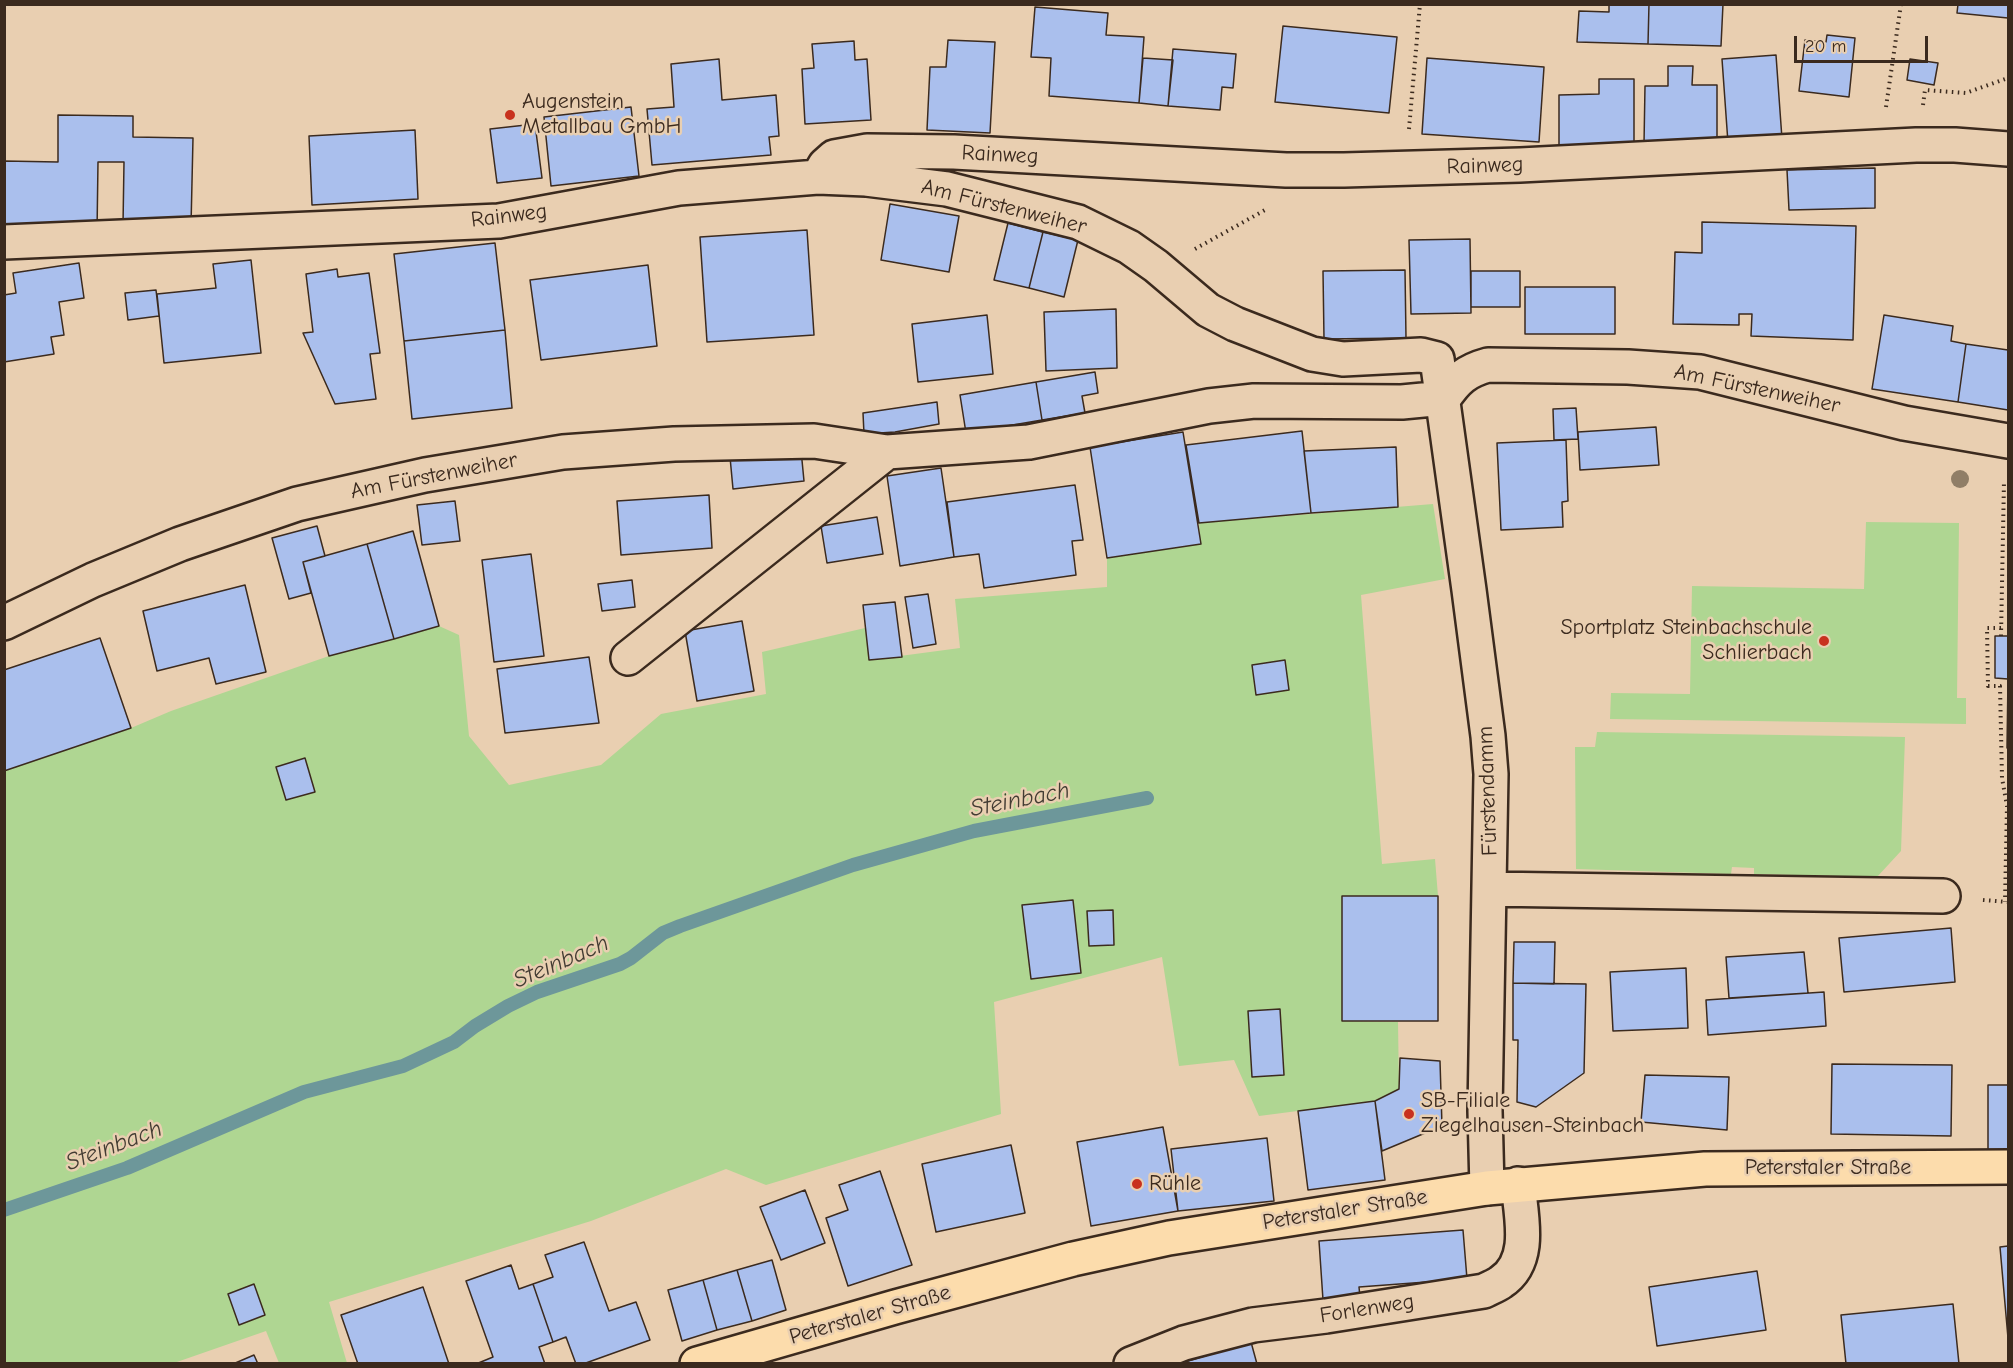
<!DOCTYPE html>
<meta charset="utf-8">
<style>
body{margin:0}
#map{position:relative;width:2013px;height:1368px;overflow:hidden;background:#e9cfb1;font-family:"Comic Neue",sans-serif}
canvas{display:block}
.frame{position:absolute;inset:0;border:6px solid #3b2a1e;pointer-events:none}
.scale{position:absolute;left:1794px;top:36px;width:134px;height:27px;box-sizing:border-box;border:3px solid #3b2a1e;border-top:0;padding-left:8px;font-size:18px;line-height:21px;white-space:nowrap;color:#3b2a1e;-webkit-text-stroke:4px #e9cfb1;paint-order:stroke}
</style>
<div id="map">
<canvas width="2013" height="1368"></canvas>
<div class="frame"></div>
<div class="scale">20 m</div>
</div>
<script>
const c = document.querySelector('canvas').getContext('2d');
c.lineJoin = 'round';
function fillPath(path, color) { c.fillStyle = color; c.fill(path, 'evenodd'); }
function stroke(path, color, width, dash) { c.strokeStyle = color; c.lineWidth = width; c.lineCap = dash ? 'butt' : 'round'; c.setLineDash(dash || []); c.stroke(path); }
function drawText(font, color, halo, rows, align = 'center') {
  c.font = font + ' "Comic Neue",sans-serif'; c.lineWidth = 5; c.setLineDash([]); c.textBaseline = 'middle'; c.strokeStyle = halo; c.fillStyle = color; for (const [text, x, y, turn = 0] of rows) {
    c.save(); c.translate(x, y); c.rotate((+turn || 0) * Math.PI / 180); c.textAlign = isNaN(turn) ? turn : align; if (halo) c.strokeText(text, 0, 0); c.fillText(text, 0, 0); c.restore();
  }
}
const green = new Path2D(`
 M 1433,504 L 1445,579 L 1361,595 L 1382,864 L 1435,859 L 1438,896 L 1342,896 L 1342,1021 L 1398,1022 L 1399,1089 L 1375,1101 L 1259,1116 L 1234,1060 L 1179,1066 L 1162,957 L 994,1002 L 1001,1114 L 766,1185 L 726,1169 L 591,1221 L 329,1302 L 347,1363 L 279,1363 L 266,1331 L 174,1363 L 5,1363 L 4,771 L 131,728 L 171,711 L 329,656 L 439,626 L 459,635 L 469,736 L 509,785 L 601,765 L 661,714 L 766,694 L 762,652 L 865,628 L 870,660 L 960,648 L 955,599 L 1107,587 L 1107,558 L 1200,544 L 1199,523 Z
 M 1866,522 L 1959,523 L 1957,698 L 1966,698 L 1966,724 L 1610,719 L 1611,693 L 1690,694 L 1692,586 L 1864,589 Z
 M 1597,732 L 1905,737 L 1901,851 L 1877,877 L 1754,874 L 1754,868 L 1732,867 L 1731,874 L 1576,869 L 1575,747 L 1595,747 Z`);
const stream = new Path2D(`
 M 4,1210 L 127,1168 L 304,1092 L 403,1066 L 454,1042 L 475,1026 L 508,1006 L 537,992 L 620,964 L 631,958 L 663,933 L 680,926 L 853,865 L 974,831 L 1147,798`);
const building = new Path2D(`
 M 1609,4 L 1649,4 L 1648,44 L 1577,42 L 1579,11 L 1609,12 Z
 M 1649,4 L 1723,4 L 1721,46 L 1648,44 Z
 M 1958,4 L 2008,4 L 2008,18 L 1957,13 Z
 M 1035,7 L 1108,13 L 1106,35 L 1144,37 L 1139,103 L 1049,96 L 1051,58 L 1031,57 Z
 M 1283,26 L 1397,37 L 1389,113 L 1275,102 Z
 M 1827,35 L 1855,38 L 1849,97 L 1799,91 L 1805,40 L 1826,42 Z
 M 948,40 L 995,42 L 990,133 L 927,130 L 930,67 L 946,67 Z
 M 854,41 L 855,60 L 867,59 L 871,120 L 805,124 L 802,69 L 814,68 L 812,44 Z
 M 1173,49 L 1236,54 L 1233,88 L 1222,87 L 1220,110 L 1168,106 Z
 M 1776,55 L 1782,139 L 1728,143 L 1722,59 Z
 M 1143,58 L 1173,60 L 1168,106 L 1139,103 Z
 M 1427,58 L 1544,67 L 1539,142 L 1422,134 Z
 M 719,59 L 722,100 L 776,95 L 779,136 L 769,137 L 771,155 L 652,165 L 647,109 L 674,107 L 671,64 Z
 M 1910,59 L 1938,63 L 1934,85 L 1907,80 Z
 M 1668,66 L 1693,66 L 1692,85 L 1717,85 L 1717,145 L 1644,144 L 1645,86 L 1668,86 Z
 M 1599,79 L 1634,79 L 1634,146 L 1559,147 L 1559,95 L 1599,94 Z
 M 631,107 L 639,176 L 551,186 L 544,117 Z
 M 58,115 L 133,116 L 133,137 L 193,138 L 191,226 L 123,225 L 124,162 L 98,162 L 97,232 L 4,230 L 4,161 L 58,162 Z
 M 535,124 L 542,178 L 497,183 L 490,129 Z
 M 415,130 L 418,199 L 312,205 L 309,136 Z
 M 1875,168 L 1875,208 L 1789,210 L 1787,170 Z
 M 890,204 L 959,216 L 949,272 L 881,260 Z
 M 1702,222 L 1856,226 L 1853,340 L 1751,336 L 1752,314 L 1739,314 L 1739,325 L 1673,324 L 1675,252 L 1702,253 Z
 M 1008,223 L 1043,232 L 1029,288 L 994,280 Z
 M 807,230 L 814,335 L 707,342 L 700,237 Z
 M 1043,232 L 1078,240 L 1064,297 L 1029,288 Z
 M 1470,239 L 1471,313 L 1411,314 L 1409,240 Z
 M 495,243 L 505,330 L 404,341 L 394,254 Z
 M 251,260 L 261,353 L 164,363 L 157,294 L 216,288 L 213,264 Z
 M 79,263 L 84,298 L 59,302 L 64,335 L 51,337 L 54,354 L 4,362 L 4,295 L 16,293 L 13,273 Z
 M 648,265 L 657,346 L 541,360 L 530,280 Z
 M 337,269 L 338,277 L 369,273 L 380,353 L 370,354 L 376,399 L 335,404 L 303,333 L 313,332 L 306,274 Z
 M 1405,270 L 1406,338 L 1324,339 L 1323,271 Z
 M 1471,271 L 1520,271 L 1520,307 L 1471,307 Z
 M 1525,287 L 1615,287 L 1615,334 L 1525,334 Z
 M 156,290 L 159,316 L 128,320 L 125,293 Z
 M 1116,309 L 1117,368 L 1046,371 L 1044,312 Z
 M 987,315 L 993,374 L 918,382 L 912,324 Z
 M 1884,315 L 1953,326 L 1951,341 L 1966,344 L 1958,402 L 1872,389 Z
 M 505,330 L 512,408 L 412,419 L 404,341 Z
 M 1966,344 L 2008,350 L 2008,410 L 1958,402 Z
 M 1095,372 L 1098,393 L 1082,396 L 1085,413 L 1042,420 L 1036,382 Z
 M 1036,382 L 1042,420 L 966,433 L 960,395 Z
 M 937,402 L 939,424 L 895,432 L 864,434 L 863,413 Z
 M 1576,408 L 1578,439 L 1554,440 L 1553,409 Z
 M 1656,427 L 1659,465 L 1580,470 L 1578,432 Z
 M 1302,431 L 1311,513 L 1199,523 L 1186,445 Z
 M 1183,432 L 1201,544 L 1107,558 L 1090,447 Z
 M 1566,440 L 1568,501 L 1562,502 L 1563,527 L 1501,530 L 1497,443 Z
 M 1396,447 L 1398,507 L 1311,513 L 1304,451 Z
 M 801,450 L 804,481 L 733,489 L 730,457 Z
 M 941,468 L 954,557 L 900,566 L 887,476 Z
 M 1075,485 L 1083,540 L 1072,541 L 1076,575 L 984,588 L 979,554 L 954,557 L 947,502 Z
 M 709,495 L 712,548 L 621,555 L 617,501 Z
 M 455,501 L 460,541 L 422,545 L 417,505 Z
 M 877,517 L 883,554 L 827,563 L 821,526 Z
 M 317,526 L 325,556 L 303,562 L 311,593 L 289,599 L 272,538 Z
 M 413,531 L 439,626 L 394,639 L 367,544 Z
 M 367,544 L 394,639 L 329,656 L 303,562 Z
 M 531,554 L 544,656 L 494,662 L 482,560 Z
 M 632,580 L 635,607 L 602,611 L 598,584 Z
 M 245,585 L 266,672 L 216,684 L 209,658 L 157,671 L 143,611 Z
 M 928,594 L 936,644 L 913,648 L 905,597 Z
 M 895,602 L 902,657 L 869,660 L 863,605 Z
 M 742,621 L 754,691 L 697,701 L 685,631 Z
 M 1995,636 L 2008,636 L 2008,748 L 2007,748 L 2008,679 L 1995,678 Z
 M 100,638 L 131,728 L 4,771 L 4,670 Z
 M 589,657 L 599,723 L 505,733 L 497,669 Z
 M 1285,660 L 1289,690 L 1256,695 L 1252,665 Z
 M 305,758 L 315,792 L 286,800 L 276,767 Z
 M 1342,896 L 1438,896 L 1438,1021 L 1342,1021 Z
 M 1073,900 L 1081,973 L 1031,979 L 1022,905 Z
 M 1113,910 L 1114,945 L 1089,946 L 1087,911 Z
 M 1951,928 L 1955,982 L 1844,992 L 1839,938 Z
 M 1514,942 L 1555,942 L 1554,984 L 1513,983 Z
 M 1804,952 L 1808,993 L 1729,998 L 1726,957 Z
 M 1686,968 L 1688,1028 L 1613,1031 L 1610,972 Z
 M 1513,983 L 1586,984 L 1584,1073 L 1536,1107 L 1517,1102 L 1518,1040 L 1513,1040 Z
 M 1824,992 L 1826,1026 L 1708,1035 L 1706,1000 Z
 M 1280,1009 L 1284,1075 L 1252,1077 L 1248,1011 Z
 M 1400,1058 L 1440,1061 L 1442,1126 L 1382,1151 L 1375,1101 L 1399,1089 Z
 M 1832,1064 L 1952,1065 L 1951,1136 L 1831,1134 Z
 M 1645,1075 L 1729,1077 L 1727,1130 L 1641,1122 Z
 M 1988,1085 L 2008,1085 L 2008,1151 L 1988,1151 Z
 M 1375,1101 L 1385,1180 L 1308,1190 L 1298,1111 Z
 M 1163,1127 L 1178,1211 L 1091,1226 L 1077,1142 Z
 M 1267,1138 L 1274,1201 L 1178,1211 L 1171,1149 Z
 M 1011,1145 L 1025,1213 L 936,1232 L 922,1164 Z
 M 880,1171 L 912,1265 L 848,1286 L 826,1218 L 848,1210 L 839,1185 Z
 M 805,1190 L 825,1243 L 781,1260 L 760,1207 Z
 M 1463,1230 L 1467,1279 L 1359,1287 L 1360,1297 L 1323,1300 L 1319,1241 Z
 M 584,1242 L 609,1311 L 636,1302 L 650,1340 L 583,1364 L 576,1364 L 566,1337 L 553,1342 L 533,1284 L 553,1277 L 545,1255 Z
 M 2008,1246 L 2008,1338 L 2000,1247 Z
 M 772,1260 L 786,1310 L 752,1321 L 737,1270 Z
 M 511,1265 L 519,1289 L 533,1284 L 553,1342 L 539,1347 L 545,1364 L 476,1364 L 493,1357 L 466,1281 Z
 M 737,1270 L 752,1321 L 717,1330 L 703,1280 Z
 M 1757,1271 L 1766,1330 L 1657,1346 L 1649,1287 Z
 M 703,1280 L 717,1330 L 682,1341 L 668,1290 Z
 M 254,1284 L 265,1315 L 239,1325 L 228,1294 Z
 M 423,1287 L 449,1364 L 358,1364 L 341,1315 Z
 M 1953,1304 L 1959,1364 L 1846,1364 L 1841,1315 Z
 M 1251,1342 L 1257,1364 L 1178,1364 Z
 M 254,1355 L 258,1364 L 233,1364 Z`);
const path = new Path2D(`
 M 1923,105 L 1925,90 L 1966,93 L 2008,78
 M 1886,107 L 1901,4
 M 1409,129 L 1420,4
 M 1195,249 L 1265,210
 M 2001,628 L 1987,628 L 1988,686 L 2000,686 L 2002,778 L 2007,806 L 2005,902
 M 2001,636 L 2004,481
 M 1983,900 L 2008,902`);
const minor = new Path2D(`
 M 818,177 L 866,179 L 947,189 L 1078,222 L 1129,247 L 1156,266 L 1208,310 L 1235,324 L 1312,354 L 1343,359 L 1421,355 L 1437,359 L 1469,590 L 1488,736 L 1491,774 L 1485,1111 L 1487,1188
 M 4,242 L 499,221 L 679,188 L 818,177 L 825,165 L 834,157 L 867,151 L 954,152 L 1286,170 L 1344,170 L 1520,165 L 1916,145 L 1955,145 L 2008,149
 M 4,623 L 93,580 L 180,544 L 297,504 L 425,475 L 563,452 L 674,444 L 814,441 L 887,452 L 1029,442 L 1209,406 L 1254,401 L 1402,402 L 1444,398 C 1457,379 1466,371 1488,365 L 1628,367 L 1700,372 L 1904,423 L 2008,441
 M 628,658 L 887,452
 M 1489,889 L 1943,896
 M 1131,1364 L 1184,1343 L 1253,1325 L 1326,1316 L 1484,1291 C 1489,1288 1496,1286 1501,1282 C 1533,1261 1521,1216 1518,1184`);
const major = new Path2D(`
 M 697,1364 L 895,1307 L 1073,1259 L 1169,1238 L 1487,1188 L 1705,1169 L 2008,1167`);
const trees = [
 [1960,479]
];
const markers = [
 [510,115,6,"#c8321e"],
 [1824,641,6,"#c8321e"],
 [1409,1114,6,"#c8321e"],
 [1137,1184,6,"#c8321e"]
];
const poiNames = [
 ["Augenstein",522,102],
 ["Metallbau GmbH",522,127],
 ["Sportplatz Steinbachschule",1812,628,"right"],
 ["Schlierbach",1812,653,"right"],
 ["SB-Filiale",1421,1101],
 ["Ziegelhausen-Steinbach",1421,1126],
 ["Rühle",1149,1184]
];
const streetNames = [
 ["Rainweg",1000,155,3],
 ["Rainweg",1485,166,-2],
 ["Am Fürstenweiher",1004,207,14],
 ["Rainweg",509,216,-7],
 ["Am Fürstenweiher",1757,389,12],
 ["Am Fürstenweiher",434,476,-11],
 ["Fürstendamm",1488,791,-92],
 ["Peterstaler Straße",1828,1168],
 ["Peterstaler Straße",1345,1210,-9],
 ["Forlenweg",1367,1309,-9],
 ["Peterstaler Straße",870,1315,-16]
];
const waterNames = [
 ["Steinbach",1020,800,-11],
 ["Steinbach",561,962,-23],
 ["Steinbach",114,1146,-21]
];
fillPath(green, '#afd692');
stroke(stream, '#6d979a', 14);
fillPath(building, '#aabfed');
stroke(building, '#3b2a1e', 1.5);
stroke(minor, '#3b2a1e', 38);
stroke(major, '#3b2a1e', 38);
stroke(path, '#3b2a1e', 4, [1.5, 4.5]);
stroke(minor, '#e9cfb1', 33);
stroke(major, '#fcdcac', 33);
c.fillStyle = '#907e67';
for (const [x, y] of trees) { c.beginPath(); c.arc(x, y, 9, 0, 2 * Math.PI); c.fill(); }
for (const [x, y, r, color] of markers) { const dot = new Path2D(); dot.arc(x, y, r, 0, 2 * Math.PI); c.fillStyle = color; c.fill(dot); stroke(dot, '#e9cfb1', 2); }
drawText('22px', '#3b2a1e', '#e9cfb1', poiNames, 'left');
drawText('22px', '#3b2a1e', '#e9cfb1', streetNames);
drawText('italic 24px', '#433c33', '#e9cfb1', waterNames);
</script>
